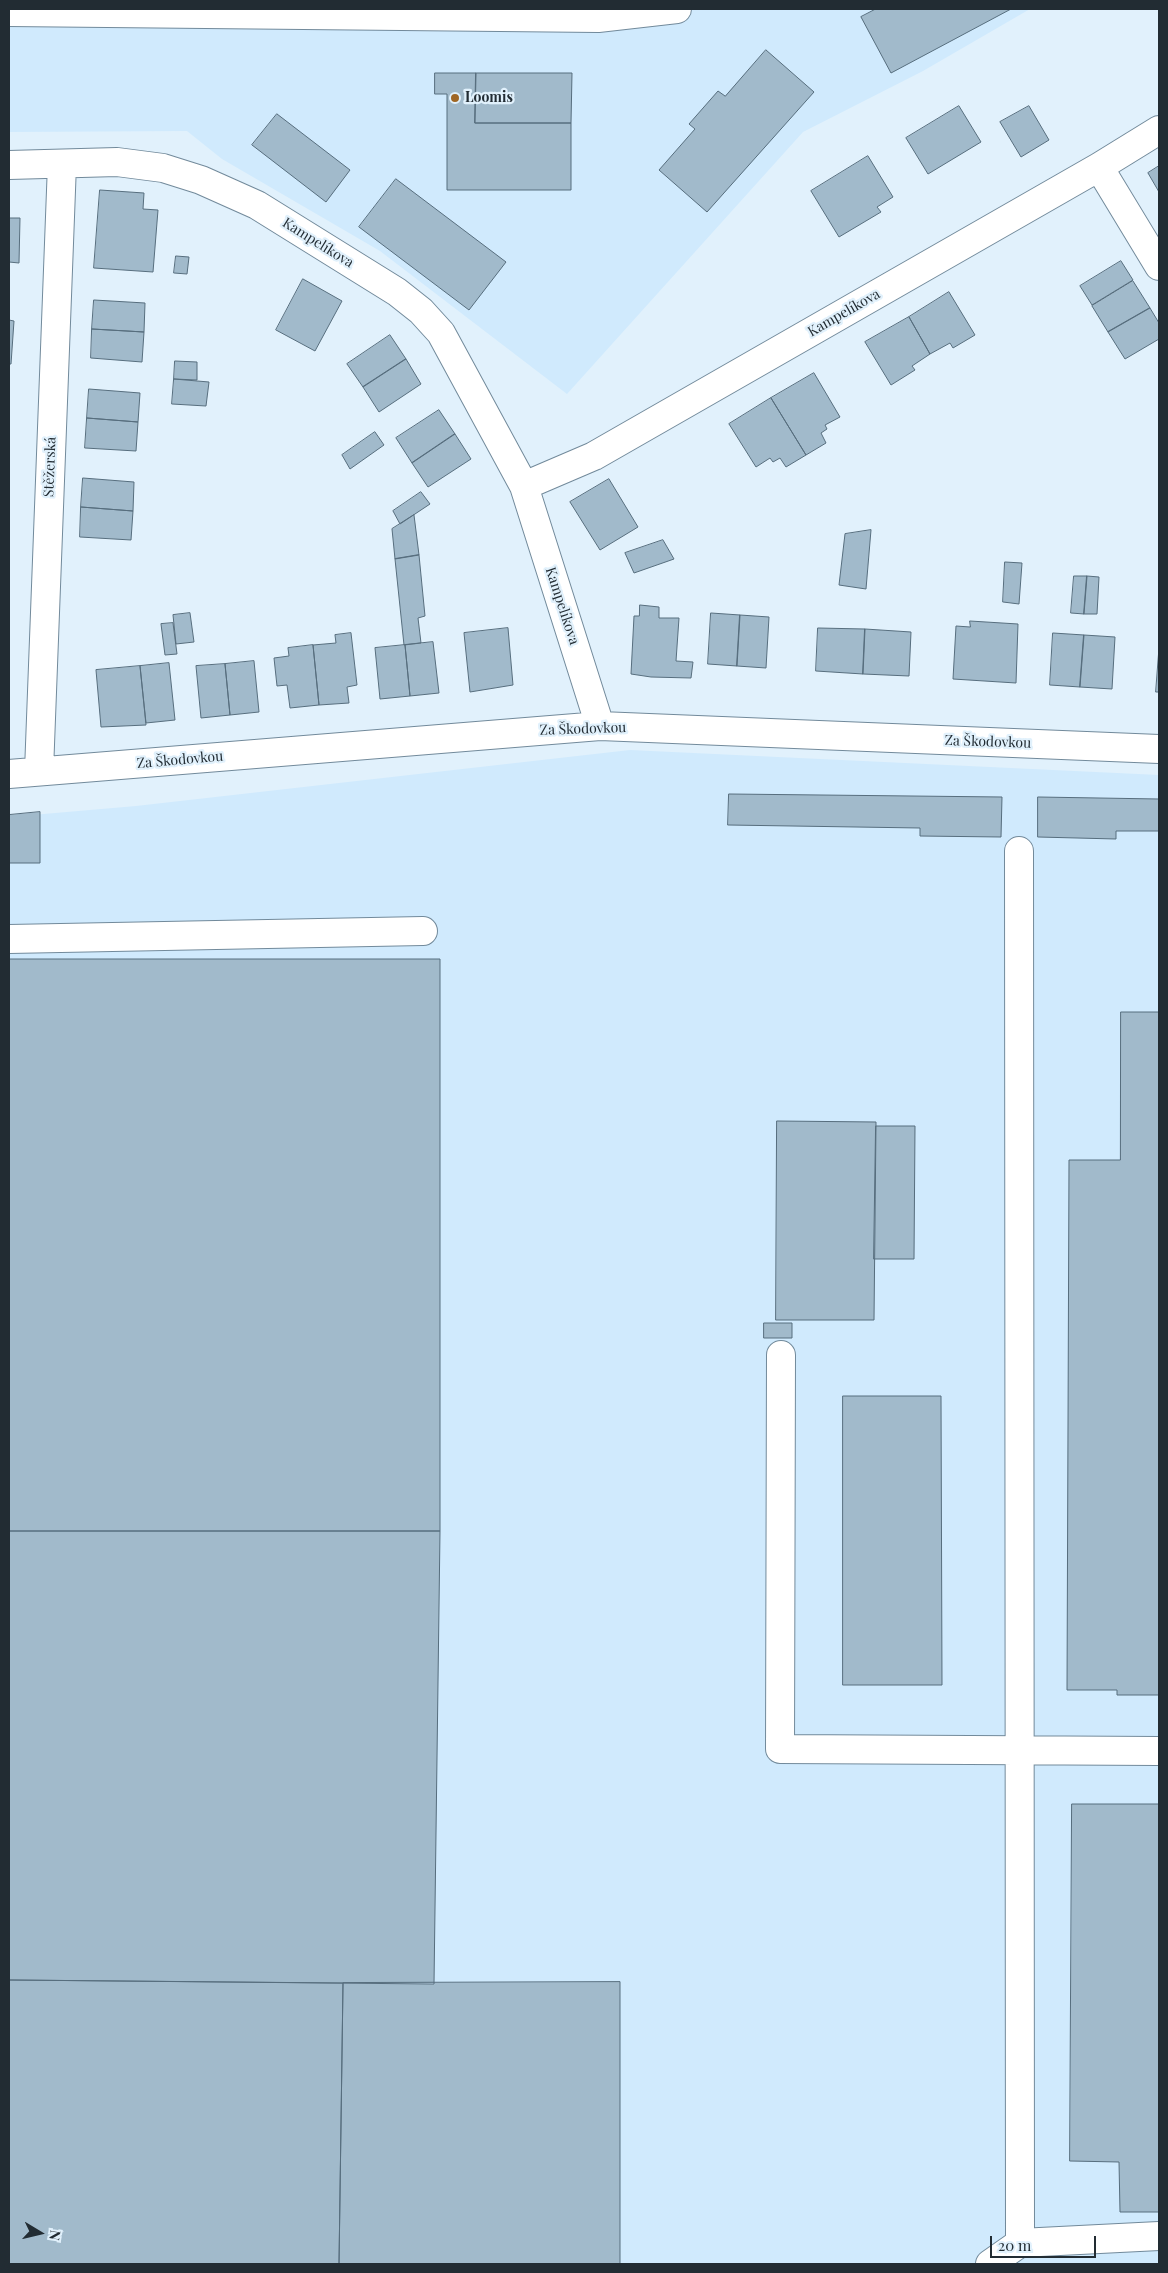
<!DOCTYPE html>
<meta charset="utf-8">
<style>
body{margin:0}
#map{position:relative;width:1168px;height:2273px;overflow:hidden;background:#e1f1fc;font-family:"Playfair Display",serif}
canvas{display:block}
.frame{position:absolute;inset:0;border:10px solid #222c33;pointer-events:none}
.north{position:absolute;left:15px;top:2208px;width:50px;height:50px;-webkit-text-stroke:4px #e1f1fc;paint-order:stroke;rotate:99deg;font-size:14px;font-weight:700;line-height:20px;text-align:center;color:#222c33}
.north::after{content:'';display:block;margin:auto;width:18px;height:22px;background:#222c33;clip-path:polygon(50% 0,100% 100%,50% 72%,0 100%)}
.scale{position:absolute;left:990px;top:2236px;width:106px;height:22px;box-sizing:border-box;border:2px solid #222c33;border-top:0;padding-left:6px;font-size:15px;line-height:18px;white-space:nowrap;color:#222c33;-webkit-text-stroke:4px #e1f1fc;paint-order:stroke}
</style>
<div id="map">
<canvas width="1168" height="2273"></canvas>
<div class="frame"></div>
<div class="north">N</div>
<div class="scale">20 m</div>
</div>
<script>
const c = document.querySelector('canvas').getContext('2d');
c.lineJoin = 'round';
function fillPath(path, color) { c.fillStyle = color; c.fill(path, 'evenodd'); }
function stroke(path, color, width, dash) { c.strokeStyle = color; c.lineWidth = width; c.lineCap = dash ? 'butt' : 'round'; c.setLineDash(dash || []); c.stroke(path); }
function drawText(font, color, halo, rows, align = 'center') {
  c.font = font + ' "Playfair Display",serif'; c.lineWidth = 4.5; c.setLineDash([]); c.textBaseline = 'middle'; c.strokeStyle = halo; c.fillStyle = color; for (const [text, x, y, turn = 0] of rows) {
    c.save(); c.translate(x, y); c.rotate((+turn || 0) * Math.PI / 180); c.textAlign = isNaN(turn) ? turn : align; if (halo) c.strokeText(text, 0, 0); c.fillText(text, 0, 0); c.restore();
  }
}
const built = new Path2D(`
 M 9,9 L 1030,9 L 923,71 L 803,132 L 567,394 L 380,251 L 222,159 L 187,131 L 9,132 Z
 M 630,750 L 1159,775 L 1159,2264 L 9,2264 L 9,817 L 136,806 Z`);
const building = new Path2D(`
 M 876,9 L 1011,9 L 891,73 L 861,17 Z
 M 766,50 L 814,92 L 707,212 L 659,170 L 695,129 L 689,124 L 718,91 L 725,96 Z
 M 435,73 L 476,73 L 475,123 L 571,123 L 571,190 L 447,190 L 447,94 L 435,94 Z
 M 476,73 L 572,73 L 571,123 L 475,123 Z
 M 959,106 L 981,142 L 928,174 L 906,138 Z
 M 1029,106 L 1049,140 L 1021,157 L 1000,122 Z
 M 277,114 L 350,170 L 326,202 L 252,145 Z
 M 868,156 L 893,197 L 877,207 L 881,212 L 839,237 L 811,191 Z
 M 1159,166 L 1159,192 L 1148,173 Z
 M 396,179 L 506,262 L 469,310 L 359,227 Z
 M 100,190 L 144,193 L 143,209 L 158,210 L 153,272 L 94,268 Z
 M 9,218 L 20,218 L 19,263 L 9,262 Z
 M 176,256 L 189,257 L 187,274 L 174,273 Z
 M 1121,261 L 1133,280 L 1092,305 L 1080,286 Z
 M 303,279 L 342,301 L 315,351 L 276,330 Z
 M 1133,281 L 1150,308 L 1108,332 L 1092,306 Z
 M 949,292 L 975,335 L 953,348 L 950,343 L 930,354 L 909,317 Z
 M 94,300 L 145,303 L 144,332 L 92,329 Z
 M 1150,308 L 1159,323 L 1159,339 L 1125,359 L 1108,332 Z
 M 909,317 L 930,354 L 912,366 L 915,370 L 891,385 L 865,342 Z
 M 9,320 L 14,321 L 11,364 L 9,364 Z
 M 92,329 L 144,332 L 142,362 L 91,358 Z
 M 390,335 L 406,359 L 363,387 L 347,364 Z
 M 406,359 L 421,384 L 379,412 L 363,387 Z
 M 175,361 L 197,362 L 197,380 L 174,379 Z
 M 814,373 L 840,417 L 825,425 L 827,429 L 821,433 L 826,443 L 806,455 L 771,398 Z
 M 174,379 L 209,382 L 206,406 L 172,404 Z
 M 89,389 L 140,393 L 138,422 L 87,418 Z
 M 771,398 L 806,455 L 786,467 L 780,458 L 773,462 L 770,458 L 756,467 L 729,424 Z
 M 439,410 L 455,434 L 412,463 L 396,438 Z
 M 87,418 L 138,422 L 136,451 L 85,448 Z
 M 375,432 L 384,445 L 350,469 L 342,455 Z
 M 455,434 L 471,459 L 428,487 L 412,463 Z
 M 83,478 L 134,482 L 133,511 L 81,507 Z
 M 609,479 L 638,527 L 600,550 L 570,502 Z
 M 421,492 L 430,504 L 400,524 L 393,511 Z
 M 81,507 L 133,511 L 131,540 L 80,537 Z
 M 414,515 L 419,555 L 395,559 L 392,529 Z
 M 871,530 L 866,589 L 839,585 L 845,534 Z
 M 663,540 L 674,559 L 634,573 L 625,553 Z
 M 419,555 L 425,616 L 418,618 L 421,643 L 404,645 L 395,559 Z
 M 1005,562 L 1022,563 L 1019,604 L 1003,602 Z
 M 1074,576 L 1087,576 L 1084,614 L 1071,613 Z
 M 1087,576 L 1099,577 L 1097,614 L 1084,614 Z
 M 640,605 L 659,607 L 659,618 L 679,618 L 676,661 L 693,662 L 691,678 L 651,677 L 631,674 L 634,616 L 639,616 Z
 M 190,613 L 194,642 L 176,644 L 173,615 Z
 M 711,613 L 740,615 L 737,666 L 708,664 Z
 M 740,615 L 769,617 L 766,668 L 737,666 Z
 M 970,621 L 1018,624 L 1016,683 L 953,679 L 956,626 L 970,627 Z
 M 173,623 L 177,654 L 165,655 L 161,624 Z
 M 508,628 L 513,685 L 470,692 L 464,633 Z
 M 818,628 L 865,629 L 863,674 L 816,671 Z
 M 865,629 L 911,632 L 909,676 L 863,674 Z
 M 351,633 L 357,685 L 347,687 L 349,703 L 319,705 L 313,645 L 336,643 L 335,635 Z
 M 1053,633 L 1084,635 L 1080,687 L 1050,685 Z
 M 1084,635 L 1115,637 L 1112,689 L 1080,687 Z
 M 433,642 L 439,693 L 410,696 L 405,645 Z
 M 313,645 L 319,705 L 290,708 L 287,685 L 277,686 L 274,658 L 289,656 L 288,648 Z
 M 405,645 L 410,696 L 380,699 L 375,648 Z
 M 1159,648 L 1159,692 L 1156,692 Z
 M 254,661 L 259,712 L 230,715 L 225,664 Z
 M 169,663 L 175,720 L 146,723 L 140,666 Z
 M 225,664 L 230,715 L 201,718 L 196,666 Z
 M 140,666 L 146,725 L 101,727 L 96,670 Z
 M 729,794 L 1002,797 L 1001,837 L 920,836 L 920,828 L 728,825 Z
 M 1038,797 L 1159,799 L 1159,831 L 1116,831 L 1116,839 L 1038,837 Z
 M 40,812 L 40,863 L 9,863 L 9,815 Z
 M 9,959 L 440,959 L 440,1531 L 9,1531 Z
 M 1121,1012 L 1159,1012 L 1159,1695 L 1117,1695 L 1117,1690 L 1067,1690 L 1069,1160 L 1120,1160 Z
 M 777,1121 L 876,1122 L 874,1320 L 776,1320 Z
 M 876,1126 L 915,1126 L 914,1259 L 874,1259 Z
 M 764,1323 L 792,1323 L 792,1338 L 764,1338 Z
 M 843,1396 L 941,1396 L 942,1685 L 843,1685 Z
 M 9,1531 L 440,1531 L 434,1984 L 9,1980 Z
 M 1072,1804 L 1159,1804 L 1159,2212 L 1120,2212 L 1119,2162 L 1070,2161 Z
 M 9,1980 L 343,1983 L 339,2264 L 9,2264 Z
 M 620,1982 L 620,2264 L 339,2264 L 343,1983 Z`);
const minor = new Path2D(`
 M 9,12 L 598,18 L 677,9
 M 9,165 L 117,162 L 163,168 L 201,180 L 257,205 L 397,292 L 421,311 L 441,333 L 524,486 L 600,726
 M 1099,167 L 1159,266
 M 524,486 L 594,456 L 1099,167 L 1159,130
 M 39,771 L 62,164
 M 9,774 L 600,726 L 1159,749
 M 1019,851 L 1020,2243
 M 9,939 L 423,931
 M 781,1355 L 780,1749 L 1159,1751
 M 990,2264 L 1020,2243 L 1159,2236`);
const markers = [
 [455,98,5,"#9f6624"]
];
const poiNames = [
 ["Loomis",465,98]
];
const streetNames = [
 ["Kampelíkova",318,243,32],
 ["Kampelíkova",844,313,-30],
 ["Stěžerská",50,467,-88],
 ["Kampelíkova",562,606,72],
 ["Za Škodovkou",583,729,-2],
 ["Za Škodovkou",988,742,2],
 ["Za Škodovkou",180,760,-5]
];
fillPath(built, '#d0eafd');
fillPath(building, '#a1bacb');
stroke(building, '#576e7e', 1);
stroke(minor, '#728a9b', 30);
stroke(minor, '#fff', 28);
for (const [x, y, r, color] of markers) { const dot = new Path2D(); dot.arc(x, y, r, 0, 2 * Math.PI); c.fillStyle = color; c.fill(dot); stroke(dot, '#e1f1fc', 2); }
drawText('bold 14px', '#222c33', '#e1f1fc', poiNames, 'left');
drawText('14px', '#222c33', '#e1f1fc', streetNames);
</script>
